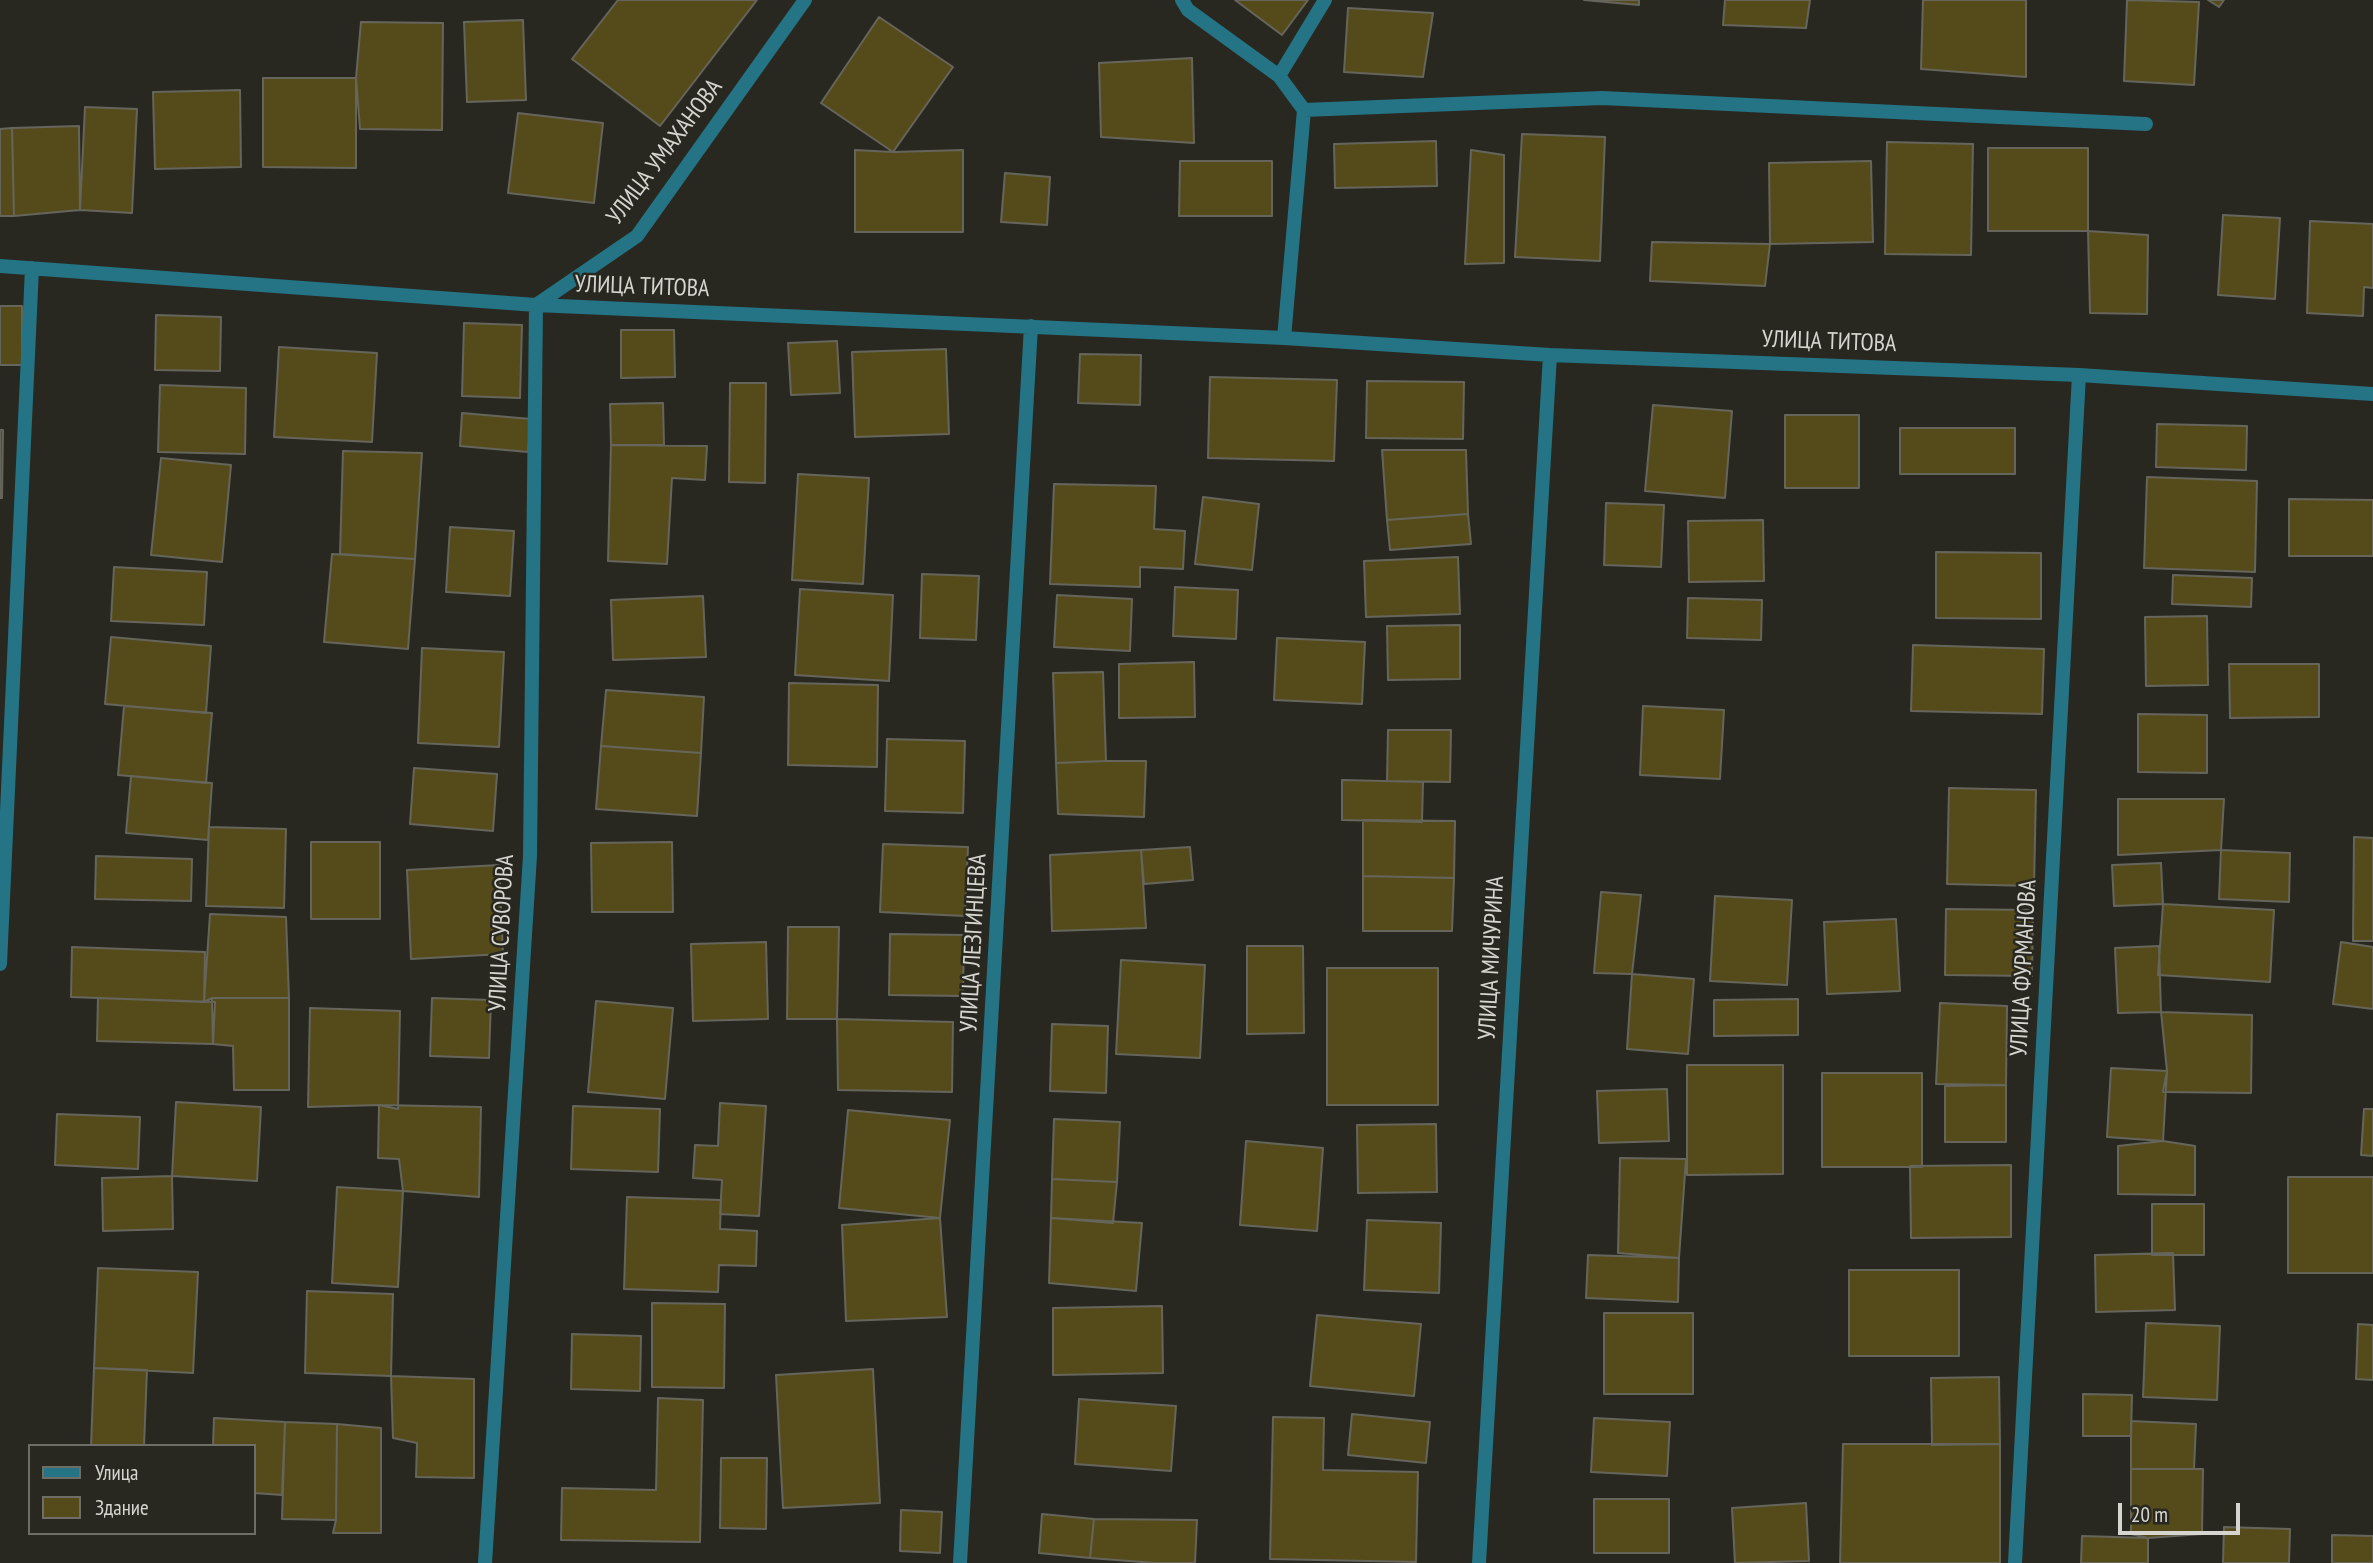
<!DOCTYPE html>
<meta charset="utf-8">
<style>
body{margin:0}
#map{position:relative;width:2373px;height:1563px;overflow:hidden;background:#292820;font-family:"PT Sans Narrow",sans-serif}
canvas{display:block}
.legend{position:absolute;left:28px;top:1444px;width:228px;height:91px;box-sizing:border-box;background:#292820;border:2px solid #6e6d66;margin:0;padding:9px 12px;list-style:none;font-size:21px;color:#d6d5d0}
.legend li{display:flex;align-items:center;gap:14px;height:35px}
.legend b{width:35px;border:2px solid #6e6d66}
.scale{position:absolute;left:2118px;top:1503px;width:122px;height:32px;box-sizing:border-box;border:4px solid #d6d5d0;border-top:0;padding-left:9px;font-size:21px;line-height:24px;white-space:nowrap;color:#d6d5d0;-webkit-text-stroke:5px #292820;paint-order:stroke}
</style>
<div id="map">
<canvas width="2373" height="1563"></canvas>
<ul class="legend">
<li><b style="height:9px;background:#247485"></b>Улица</li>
<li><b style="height:19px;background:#554b1a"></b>Здание</li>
</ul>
<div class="scale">20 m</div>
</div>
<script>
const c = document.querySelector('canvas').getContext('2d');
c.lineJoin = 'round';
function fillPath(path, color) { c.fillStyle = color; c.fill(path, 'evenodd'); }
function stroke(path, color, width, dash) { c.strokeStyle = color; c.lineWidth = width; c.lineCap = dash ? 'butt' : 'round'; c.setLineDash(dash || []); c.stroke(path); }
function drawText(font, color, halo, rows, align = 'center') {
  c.font = font + ' "PT Sans Narrow",sans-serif'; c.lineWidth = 5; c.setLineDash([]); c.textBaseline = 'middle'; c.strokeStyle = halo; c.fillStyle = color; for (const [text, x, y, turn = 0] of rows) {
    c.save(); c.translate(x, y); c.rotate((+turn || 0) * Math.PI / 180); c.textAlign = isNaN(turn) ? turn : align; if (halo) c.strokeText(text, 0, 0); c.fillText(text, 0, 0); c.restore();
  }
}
const building = new Path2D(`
 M 618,0 L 757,0 L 660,126 L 572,59 Z
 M 1235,0 L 1308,0 L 1282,35 Z
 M 1584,0 L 1639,0 L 1639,5 Z
 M 1725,0 L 1810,0 L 1806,28 L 1723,25 Z
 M 1923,0 L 2026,0 L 2026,77 L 1921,69 Z
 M 2127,0 L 2199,2 L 2194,85 L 2124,81 Z
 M 2208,0 L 2224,0 L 2219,7 Z
 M 1348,8 L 1433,13 L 1423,77 L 1344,72 Z
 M 879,17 L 953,67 L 893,152 L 821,103 Z
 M 523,20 L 526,100 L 467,102 L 464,22 Z
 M 361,22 L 443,23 L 442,130 L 360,129 L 356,78 Z
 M 1192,58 L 1194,143 L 1101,137 L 1099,63 Z
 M 263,78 L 356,78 L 356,168 L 263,167 Z
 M 240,90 L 241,167 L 155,169 L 153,92 Z
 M 85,107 L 137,109 L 132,213 L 80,210 Z
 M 518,113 L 603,123 L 594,203 L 508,193 Z
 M 79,126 L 80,210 L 14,216 L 12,128 Z
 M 12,128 L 14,216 L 0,216 L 0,129 Z
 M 1522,134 L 1605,137 L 1600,261 L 1515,257 Z
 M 1436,141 L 1437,186 L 1335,188 L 1334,144 Z
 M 1887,142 L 1973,144 L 1971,255 L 1885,254 Z
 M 1988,148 L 2088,148 L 2088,231 L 1988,231 Z
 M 855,150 L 893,152 L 963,150 L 963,232 L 855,232 Z
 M 1471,150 L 1504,155 L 1504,263 L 1465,264 Z
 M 1180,161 L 1272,161 L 1272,216 L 1179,216 Z
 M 1871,161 L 1873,242 L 1770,244 L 1769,163 Z
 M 1005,173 L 1050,177 L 1047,225 L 1001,222 Z
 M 2223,215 L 2280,218 L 2275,299 L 2218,295 Z
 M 2310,221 L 2373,224 L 2373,288 L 2364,287 L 2363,316 L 2307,313 Z
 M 2088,231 L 2148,235 L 2147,314 L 2090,313 Z
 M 1652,242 L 1770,244 L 1765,286 L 1650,281 Z
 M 0,306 L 22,306 L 22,365 L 0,365 Z
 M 156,315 L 221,317 L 220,371 L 155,370 Z
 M 464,323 L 522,325 L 520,398 L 462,396 Z
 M 621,330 L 674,330 L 675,377 L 621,378 Z
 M 837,341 L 840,393 L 791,395 L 788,343 Z
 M 279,347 L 377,353 L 372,442 L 274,437 Z
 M 946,349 L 949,434 L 855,437 L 852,352 Z
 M 1080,354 L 1141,355 L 1140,405 L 1078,403 Z
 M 1210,377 L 1337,380 L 1334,461 L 1208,458 Z
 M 1367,381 L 1464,382 L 1463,439 L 1366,438 Z
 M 730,383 L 766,383 L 765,483 L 729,482 Z
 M 160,385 L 246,388 L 245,454 L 158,452 Z
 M 663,403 L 664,445 L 611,445 L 610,404 Z
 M 1653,405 L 1732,411 L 1725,498 L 1645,491 Z
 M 462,413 L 531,419 L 528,452 L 460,446 Z
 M 1785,415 L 1859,415 L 1859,488 L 1785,488 Z
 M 2157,424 L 2247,426 L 2246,470 L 2156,467 Z
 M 1900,428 L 2015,428 L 2015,474 L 1900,474 Z
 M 0,430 L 3,430 L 2,498 L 0,498 Z
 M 611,445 L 707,446 L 705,480 L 672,478 L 667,564 L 608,561 Z
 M 1382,450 L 1466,450 L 1468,514 L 1387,520 Z
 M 343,451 L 422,453 L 415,559 L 340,554 Z
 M 161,458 L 231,465 L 222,562 L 151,555 Z
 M 798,474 L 869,478 L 863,584 L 792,580 Z
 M 2147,477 L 2257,481 L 2255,572 L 2144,568 Z
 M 1054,484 L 1156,486 L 1154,529 L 1185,531 L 1183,569 L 1140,567 L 1140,587 L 1050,584 Z
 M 1203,497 L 1259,504 L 1252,570 L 1195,564 Z
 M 2289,499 L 2373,500 L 2373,556 L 2289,556 Z
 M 1606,503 L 1664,505 L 1661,567 L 1604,565 Z
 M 1468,514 L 1471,544 L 1390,550 L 1387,520 Z
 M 1763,520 L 1764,581 L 1689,582 L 1688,521 Z
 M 450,527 L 514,531 L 510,596 L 446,592 Z
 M 1936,552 L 2041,553 L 2041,619 L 1936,618 Z
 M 332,554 L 415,559 L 408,649 L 324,642 Z
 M 1458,557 L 1460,614 L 1366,617 L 1364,561 Z
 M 114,567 L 207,572 L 204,625 L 111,621 Z
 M 922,574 L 979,576 L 976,640 L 920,638 Z
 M 2173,575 L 2252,578 L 2251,607 L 2172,604 Z
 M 1175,587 L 1238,590 L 1236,639 L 1173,636 Z
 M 800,589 L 893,595 L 889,681 L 795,675 Z
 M 1057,595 L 1132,599 L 1130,651 L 1054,647 Z
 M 703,596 L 706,657 L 613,660 L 611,600 Z
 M 1688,598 L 1762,600 L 1761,640 L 1687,638 Z
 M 2207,616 L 2208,685 L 2146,686 L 2145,617 Z
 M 1460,625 L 1460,679 L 1388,680 L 1387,626 Z
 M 111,637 L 211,646 L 206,713 L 105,704 Z
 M 1277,638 L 1365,642 L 1362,704 L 1274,700 Z
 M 1913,645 L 2044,649 L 2042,714 L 1911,711 Z
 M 422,648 L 504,652 L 499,747 L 418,743 Z
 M 1194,662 L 1195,717 L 1119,718 L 1119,664 Z
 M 2229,664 L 2319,664 L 2319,717 L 2230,718 Z
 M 1103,672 L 1106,761 L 1056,763 L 1053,673 Z
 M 789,683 L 878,685 L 877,767 L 788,765 Z
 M 606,690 L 704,697 L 701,753 L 601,746 Z
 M 124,706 L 212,713 L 206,783 L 118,775 Z
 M 1643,706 L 1724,710 L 1720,779 L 1640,775 Z
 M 2138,714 L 2207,715 L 2207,773 L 2138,772 Z
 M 1388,730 L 1451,730 L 1450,782 L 1387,781 Z
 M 887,739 L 965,741 L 963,813 L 885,811 Z
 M 601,746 L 701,753 L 697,816 L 596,809 Z
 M 1106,761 L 1146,761 L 1144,817 L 1058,814 L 1056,763 Z
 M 414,768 L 497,774 L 493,831 L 410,824 Z
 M 131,776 L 212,783 L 208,840 L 126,833 Z
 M 1342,780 L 1423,782 L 1422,822 L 1342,820 Z
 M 1949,788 L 2036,790 L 2034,886 L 1947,884 Z
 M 2118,799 L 2224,799 L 2221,850 L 2118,855 Z
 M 1363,820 L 1455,821 L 1454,878 L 1363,876 Z
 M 209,827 L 286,829 L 284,908 L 206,906 Z
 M 2354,837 L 2373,838 L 2373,941 L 2353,941 Z
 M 311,842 L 380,842 L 380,919 L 311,919 Z
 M 672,842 L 673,912 L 592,912 L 591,843 Z
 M 883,844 L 968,847 L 965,916 L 880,912 Z
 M 1190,847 L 1193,880 L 1144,884 L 1141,850 Z
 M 1141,850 L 1146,928 L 1052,931 L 1050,855 Z
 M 2221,850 L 2290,853 L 2289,902 L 2219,899 Z
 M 96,856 L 192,859 L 191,901 L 95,899 Z
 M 2161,863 L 2163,904 L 2114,906 L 2112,865 Z
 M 499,865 L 503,954 L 411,959 L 407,870 Z
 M 1363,876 L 1454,878 L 1452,931 L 1363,931 Z
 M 1601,892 L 1641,895 L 1632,974 L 1594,973 Z
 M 1715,896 L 1792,900 L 1787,985 L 1710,981 Z
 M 2163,904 L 2274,910 L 2270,982 L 2158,975 Z
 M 1946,909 L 2033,910 L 2032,976 L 1945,975 Z
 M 210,914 L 286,917 L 289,998 L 212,998 L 204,1002 Z
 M 1896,919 L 1900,991 L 1827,994 L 1824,922 Z
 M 788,927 L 839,927 L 837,1019 L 787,1019 Z
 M 890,934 L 964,935 L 963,996 L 889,995 Z
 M 766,942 L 768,1019 L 693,1021 L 691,944 Z
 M 2341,942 L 2373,947 L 2373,1009 L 2333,1004 Z
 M 1247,946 L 1303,946 L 1304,1033 L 1247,1034 Z
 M 2159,946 L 2161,1012 L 2118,1013 L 2115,948 Z
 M 72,947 L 205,952 L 204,1002 L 71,997 Z
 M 1121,960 L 1205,965 L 1200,1058 L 1116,1054 Z
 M 1327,968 L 1438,968 L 1438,1105 L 1327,1105 Z
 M 1632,974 L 1694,979 L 1688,1054 L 1627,1049 Z
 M 98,998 L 215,1002 L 213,1044 L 97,1041 Z
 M 212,998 L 289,998 L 289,1090 L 234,1090 L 233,1046 L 213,1044 Z
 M 432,998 L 491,1000 L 489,1058 L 430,1056 Z
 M 1798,999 L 1798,1035 L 1714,1036 L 1714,1000 Z
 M 596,1001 L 673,1008 L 665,1099 L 588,1092 Z
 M 1940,1003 L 2007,1006 L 2006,1085 L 1936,1084 Z
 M 310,1008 L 400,1011 L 398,1109 L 379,1105 L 308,1107 Z
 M 2161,1012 L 2252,1015 L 2251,1093 L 2163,1092 L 2167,1071 Z
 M 837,1019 L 953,1022 L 952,1092 L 838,1090 Z
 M 1052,1024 L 1108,1026 L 1106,1093 L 1050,1091 Z
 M 1687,1065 L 1783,1065 L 1783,1174 L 1687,1175 Z
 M 2111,1068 L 2167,1071 L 2163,1141 L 2107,1137 Z
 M 1822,1073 L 1922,1073 L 1922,1167 L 1822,1167 Z
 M 2006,1085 L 2006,1142 L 1945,1142 L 1945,1086 Z
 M 1667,1089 L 1669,1141 L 1599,1143 L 1597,1091 Z
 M 176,1102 L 261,1107 L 257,1181 L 172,1176 Z
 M 720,1103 L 766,1106 L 759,1216 L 720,1214 L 722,1180 L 693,1178 L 695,1145 L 718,1146 Z
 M 379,1105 L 481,1107 L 479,1197 L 403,1191 L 399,1159 L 378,1158 Z
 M 573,1106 L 660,1109 L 658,1172 L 571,1169 Z
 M 2364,1109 L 2373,1109 L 2373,1156 L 2361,1155 Z
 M 848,1110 L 950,1120 L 940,1218 L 839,1208 Z
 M 57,1114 L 140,1117 L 138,1169 L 55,1165 Z
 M 1054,1119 L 1120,1122 L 1117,1182 L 1052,1179 Z
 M 1436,1124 L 1437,1192 L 1358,1193 L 1357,1125 Z
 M 1246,1141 L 1323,1148 L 1317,1231 L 1240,1225 Z
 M 2163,1141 L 2195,1146 L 2195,1195 L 2118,1194 L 2118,1146 Z
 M 1620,1158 L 1686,1159 L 1679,1258 L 1618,1253 Z
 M 2011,1165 L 2011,1237 L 1911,1238 L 1910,1166 Z
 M 172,1176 L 173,1229 L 103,1231 L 102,1178 Z
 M 2288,1177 L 2373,1177 L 2373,1273 L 2288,1273 Z
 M 1052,1179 L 1117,1182 L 1113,1223 L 1051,1218 Z
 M 337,1187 L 403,1191 L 398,1287 L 332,1283 Z
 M 627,1197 L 721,1200 L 720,1229 L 757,1231 L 756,1266 L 719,1265 L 718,1292 L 624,1289 Z
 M 2152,1204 L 2204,1204 L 2204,1255 L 2152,1255 Z
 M 940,1218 L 947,1317 L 846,1321 L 842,1225 Z
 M 1051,1218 L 1142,1223 L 1136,1291 L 1049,1283 Z
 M 1367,1220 L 1441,1223 L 1439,1293 L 1364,1290 Z
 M 2173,1253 L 2175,1310 L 2096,1312 L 2095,1255 Z
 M 1588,1255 L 1679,1258 L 1678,1302 L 1586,1298 Z
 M 98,1268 L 198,1272 L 193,1373 L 94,1368 Z
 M 1849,1270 L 1959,1270 L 1959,1356 L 1849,1356 Z
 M 307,1291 L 393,1294 L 391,1376 L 305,1373 Z
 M 652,1303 L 725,1304 L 724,1388 L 652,1387 Z
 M 1162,1306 L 1163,1373 L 1053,1375 L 1053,1308 Z
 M 1604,1313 L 1693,1313 L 1693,1394 L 1604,1394 Z
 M 1317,1315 L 1421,1324 L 1414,1396 L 1310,1386 Z
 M 2146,1323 L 2220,1326 L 2217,1400 L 2143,1397 Z
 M 2358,1324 L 2373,1325 L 2373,1380 L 2356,1379 Z
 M 572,1334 L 641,1336 L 640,1391 L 571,1389 Z
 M 94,1368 L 147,1370 L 144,1446 L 91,1446 Z
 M 873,1369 L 880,1503 L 783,1508 L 776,1375 Z
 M 391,1376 L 474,1379 L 474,1478 L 416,1477 L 417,1443 L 393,1438 Z
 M 1999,1377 L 2000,1444 L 1932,1445 L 1931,1378 Z
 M 2083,1394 L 2132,1395 L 2131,1436 L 2083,1436 Z
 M 658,1398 L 703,1400 L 700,1542 L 561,1540 L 562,1488 L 656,1490 Z
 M 1079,1399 L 1176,1406 L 1171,1471 L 1075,1464 Z
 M 1352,1414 L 1430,1422 L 1426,1463 L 1348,1455 Z
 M 1273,1417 L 1324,1418 L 1323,1470 L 1418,1472 L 1416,1562 L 1270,1559 Z
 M 214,1418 L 285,1422 L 282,1495 L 254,1493 L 254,1446 L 213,1446 Z
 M 1594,1418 L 1670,1422 L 1667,1476 L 1591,1472 Z
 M 2131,1421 L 2196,1424 L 2194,1469 L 2131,1469 Z
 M 285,1422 L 337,1424 L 336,1520 L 282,1519 Z
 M 337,1424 L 381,1428 L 381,1533 L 333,1533 L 336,1520 Z
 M 1843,1444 L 2000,1444 L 2000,1563 L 1840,1563 Z
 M 721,1458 L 767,1458 L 766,1529 L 720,1528 Z
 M 2131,1469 L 2203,1469 L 2202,1534 L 2148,1538 L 2131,1534 Z
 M 1594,1499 L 1669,1499 L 1669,1553 L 1594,1553 Z
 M 1806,1503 L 1809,1561 L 1735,1563 L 1732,1508 Z
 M 901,1510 L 942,1512 L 940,1553 L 900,1551 Z
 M 1042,1514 L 1094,1519 L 1090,1558 L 1039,1553 Z
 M 1094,1519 L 1197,1520 L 1195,1563 L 1155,1563 L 1090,1558 Z
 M 2224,1527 L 2290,1529 L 2289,1563 L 2223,1563 Z
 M 2332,1535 L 2373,1536 L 2373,1563 L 2332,1563 Z
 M 2082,1536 L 2148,1538 L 2148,1563 L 2081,1563 Z`);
const street = new Path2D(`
 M 1182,0 L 1188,10 L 1279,76
 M 1304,110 L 1279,76 L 1325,0
 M 0,266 L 536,305 L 1284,338 L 1550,355 L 2079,375 L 2373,394
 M 1284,338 L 1304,110 L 1602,98 L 2146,124
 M 0,964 L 32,268
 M 485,1563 L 530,856 L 536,305 L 637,236 L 805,0
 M 960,1563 L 1031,326
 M 1479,1563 L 1550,355
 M 2015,1563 L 2079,375`);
const streetNames = [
 ["УЛИЦА УМАХАНОВА",665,152,-53],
 ["УЛИЦА ТИТОВА",642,287,2],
 ["УЛИЦА ТИТОВА",1829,342,2],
 ["УЛИЦА СУВОРОВА",502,933,-87],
 ["УЛИЦА ЛЕЗГИНЦЕВА",974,943,-87],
 ["УЛИЦА МИЧУРИНА",1492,958,-87],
 ["УЛИЦА ФУРМАНОВА",2024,968,-87]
];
fillPath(building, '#554b1a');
stroke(building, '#66655c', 2);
stroke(street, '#247485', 14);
drawText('24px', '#d6d5d0', '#292820', streetNames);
</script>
